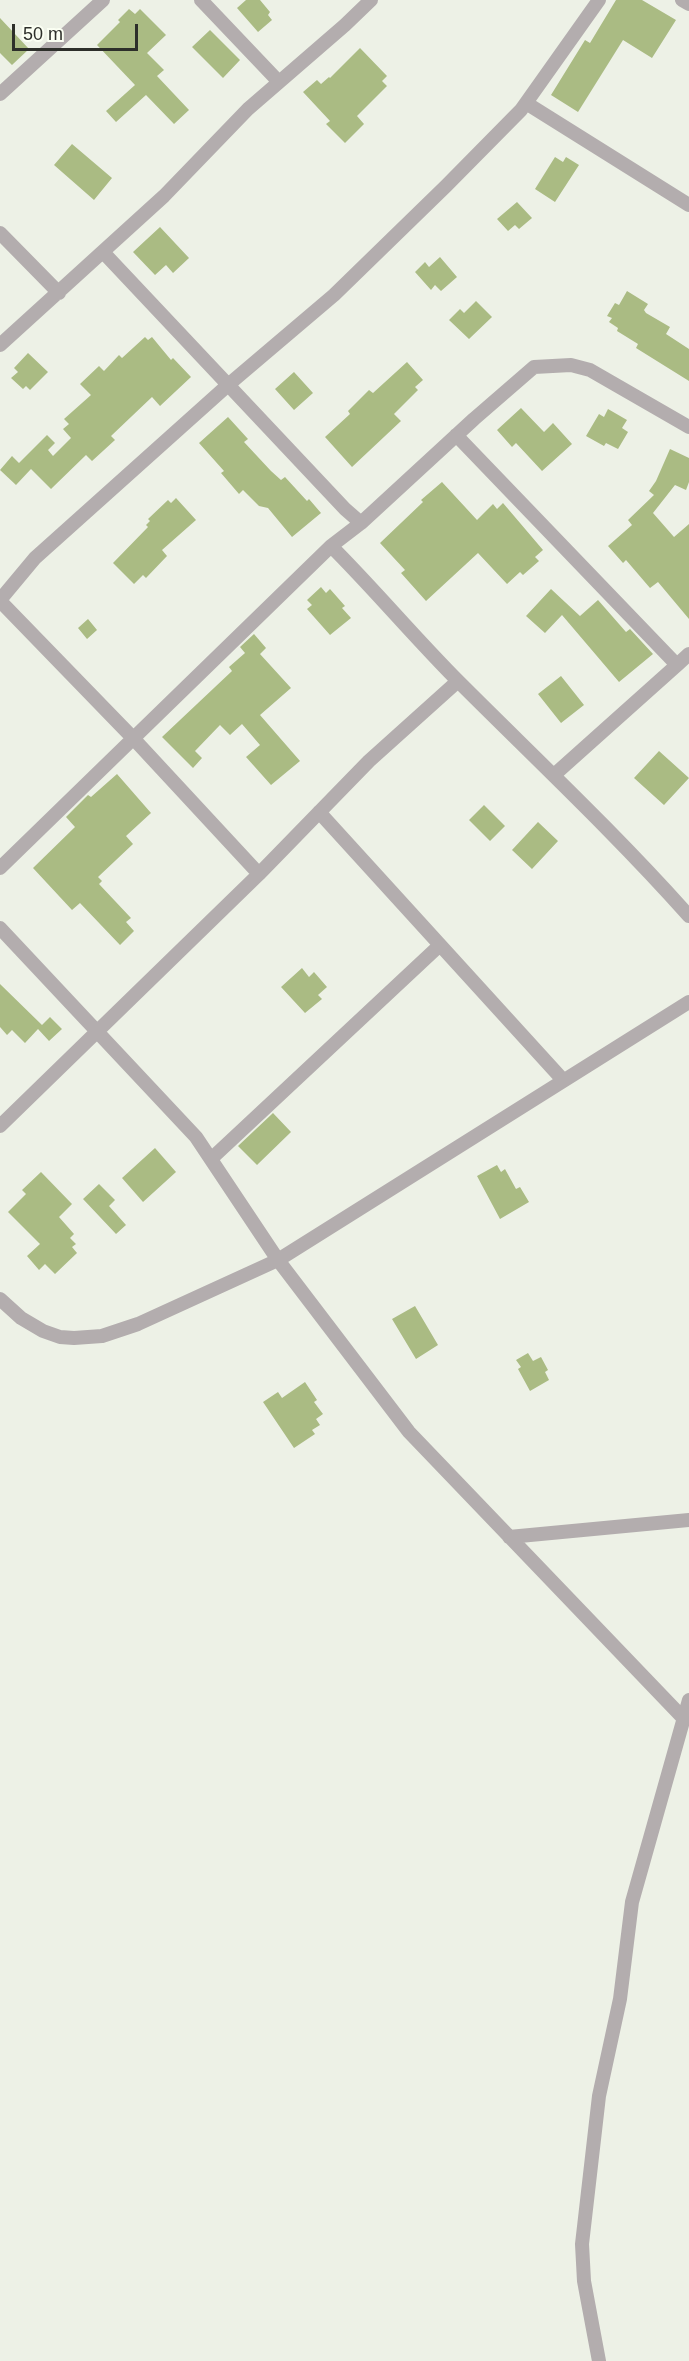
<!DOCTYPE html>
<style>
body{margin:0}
#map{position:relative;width:689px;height:2361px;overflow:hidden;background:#edf1e6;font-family:Helvetica,sans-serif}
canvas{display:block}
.scale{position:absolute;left:12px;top:24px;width:126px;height:27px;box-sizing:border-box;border:3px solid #2d2f2a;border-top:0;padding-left:8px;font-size:18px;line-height:21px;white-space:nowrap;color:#2d2f2a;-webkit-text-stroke:4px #fbfff3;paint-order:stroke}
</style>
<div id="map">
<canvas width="689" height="2361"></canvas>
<div class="scale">50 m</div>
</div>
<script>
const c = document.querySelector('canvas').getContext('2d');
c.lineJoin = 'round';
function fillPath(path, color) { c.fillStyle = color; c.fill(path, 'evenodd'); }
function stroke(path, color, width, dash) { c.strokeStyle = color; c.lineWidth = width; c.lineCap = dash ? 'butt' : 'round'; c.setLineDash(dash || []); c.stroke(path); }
const building = new Path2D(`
 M 246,0 L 260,0 L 270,12 L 268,15 L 272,20 L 258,32 L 237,8 Z
 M 616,0 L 642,0 L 676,20 L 652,58 L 623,40 L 578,112 L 551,95 L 585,40 L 590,43 Z
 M 129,9 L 135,14 L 140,9 L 166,35 L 147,53 L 164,70 L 157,76 L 189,110 L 174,124 L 146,95 L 116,122 L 106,111 L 135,85 L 97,45 L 120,22 L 118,20 Z
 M 0,18 L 29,49 L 12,65 L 0,53 Z
 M 210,30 L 240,60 L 223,78 L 192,47 Z
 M 360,48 L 387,76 L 382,81 L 387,86 L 357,116 L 364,124 L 345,143 L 326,124 L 330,121 L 303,92 L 317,80 L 321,84 L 329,77 L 330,78 Z
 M 72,144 L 112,178 L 94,200 L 54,165 Z
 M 555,157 L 563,162 L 566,157 L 579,165 L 555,202 L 535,189 Z
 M 517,202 L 532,218 L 519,229 L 515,225 L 508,231 L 497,219 Z
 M 160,227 L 189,258 L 173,273 L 166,265 L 155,275 L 133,252 Z
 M 440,257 L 457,277 L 441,291 L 435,285 L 431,290 L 415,272 L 425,262 L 429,267 Z
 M 627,291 L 648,304 L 644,310 L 646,313 L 670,327 L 666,334 L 689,349 L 689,381 L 636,348 L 638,344 L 617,331 L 618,328 L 609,322 L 612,318 L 607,316 L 615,303 L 619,305 Z
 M 476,301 L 492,317 L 469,339 L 449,320 L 460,309 L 464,313 Z
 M 145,337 L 148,340 L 152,337 L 171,360 L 173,358 L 191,377 L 160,406 L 152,397 L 111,436 L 115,440 L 92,461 L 86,455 L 51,489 L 31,469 L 16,485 L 0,470 L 12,456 L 19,463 L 47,435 L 55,443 L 48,450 L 53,456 L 71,438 L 63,429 L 69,424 L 64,419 L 91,395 L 80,384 L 99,366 L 104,371 L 119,355 L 122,358 Z
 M 28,353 L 48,372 L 30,390 L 26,386 L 23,389 L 11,378 L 18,372 L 14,368 Z
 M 407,362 L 423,380 L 415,387 L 418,390 L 394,414 L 401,421 L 352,467 L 325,437 L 350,414 L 348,411 L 369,390 L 373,393 Z
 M 294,372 L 313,393 L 294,410 L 275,389 Z
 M 521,408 L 544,432 L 553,423 L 572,444 L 542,471 L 516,443 L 512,447 L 497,430 Z
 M 608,409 L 627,420 L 622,428 L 628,432 L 618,449 L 606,443 L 604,446 L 586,436 L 599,414 L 604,417 Z
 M 228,417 L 248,439 L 244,442 L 271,471 L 281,480 L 285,477 L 307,501 L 309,499 L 321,513 L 292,537 L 268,508 L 259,506 L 243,490 L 239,494 L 221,473 L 224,471 L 199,443 Z
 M 670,449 L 689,458 L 689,482 L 686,490 L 675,485 L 653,513 L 674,537 L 689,524 L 689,619 L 658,582 L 650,588 L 626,560 L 623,563 L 608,546 L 632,525 L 628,520 L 654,495 L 649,491 L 656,481 Z
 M 442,482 L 477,520 L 493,504 L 497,509 L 503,503 L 543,550 L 535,557 L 539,561 L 523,575 L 520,572 L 507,584 L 478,553 L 426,601 L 401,573 L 405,570 L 380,543 L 423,502 L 421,500 Z
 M 176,498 L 196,520 L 162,550 L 167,556 L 146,578 L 143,575 L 134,584 L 113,563 L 148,527 L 146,525 L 150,521 L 148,519 L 168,500 L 171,503 Z
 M 321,587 L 326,593 L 330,589 L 345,606 L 342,608 L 351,618 L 330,635 L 307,609 L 312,605 L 307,600 Z
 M 551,589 L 580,616 L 598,600 L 626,632 L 630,629 L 653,654 L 619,682 L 562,615 L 545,633 L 526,616 Z
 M 88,619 L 97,630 L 87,639 L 78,628 Z
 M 254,634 L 266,648 L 260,654 L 291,688 L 260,715 L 300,761 L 271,785 L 246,757 L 260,745 L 242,724 L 230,735 L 220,725 L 195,751 L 202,758 L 193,768 L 162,737 L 232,671 L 229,667 L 245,653 L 240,647 Z
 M 561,676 L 584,705 L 561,723 L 538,694 Z
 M 659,751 L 689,778 L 664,805 L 634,778 Z
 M 117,774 L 151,813 L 126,836 L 133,844 L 98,877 L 102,881 L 99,884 L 131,918 L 126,922 L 134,931 L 120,945 L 80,903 L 72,910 L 33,868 L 75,827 L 66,817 L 88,795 L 91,797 Z
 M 484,805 L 505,826 L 490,841 L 469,820 Z
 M 538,822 L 558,841 L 532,869 L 512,850 Z
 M 302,968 L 309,977 L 314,972 L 327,987 L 318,995 L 322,999 L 305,1013 L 281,987 Z
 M 0,984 L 42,1025 L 50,1017 L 62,1029 L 49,1041 L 38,1029 L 25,1043 L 12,1030 L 7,1035 L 0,1027 Z
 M 273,1113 L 291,1132 L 257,1165 L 238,1146 Z
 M 155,1148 L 176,1172 L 143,1202 L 122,1178 Z
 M 497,1165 L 501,1172 L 505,1169 L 516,1189 L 520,1187 L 529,1202 L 500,1219 L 477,1176 Z
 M 41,1172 L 72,1204 L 59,1217 L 74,1234 L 70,1238 L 76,1244 L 72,1247 L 77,1253 L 55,1274 L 45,1264 L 39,1270 L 27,1256 L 40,1244 L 8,1212 L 26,1194 L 22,1190 Z
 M 99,1184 L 115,1200 L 109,1206 L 126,1225 L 116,1234 L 83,1199 Z
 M 415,1306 L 438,1345 L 416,1359 L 392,1319 Z
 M 528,1353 L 533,1361 L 541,1357 L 548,1370 L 545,1372 L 549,1380 L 530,1391 L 518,1369 L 521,1367 L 516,1360 Z
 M 305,1382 L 317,1400 L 314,1402 L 323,1414 L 316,1419 L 320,1425 L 312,1430 L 315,1434 L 294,1448 L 263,1402 L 278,1392 L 282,1398 Z`);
const street = new Path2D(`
 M 201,0 L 279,82
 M 682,0 L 689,4
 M 0,94 L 103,0
 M 526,103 L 689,205
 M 0,233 L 59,293
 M 103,252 L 345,509 L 361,523
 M 0,345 L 164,196 L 248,109 L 345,25 L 371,0
 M 456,435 L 677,665 L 554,775
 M 331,546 C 375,590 415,638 459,682 C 536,759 616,834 689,916
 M 0,600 L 35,558 L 228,385 L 334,295 L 446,186 L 521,110 L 599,0
 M 0,601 L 132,737 L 259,874
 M 677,665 L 689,654
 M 319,812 L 563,1080
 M 0,868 L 331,546 L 361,523 L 474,419 L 534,367 L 571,365 L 590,370 L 689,427
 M 0,928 L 196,1137 L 278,1260 L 409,1432 L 684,1719
 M 0,1126 L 259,874 L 369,761 L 458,681
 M 211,1159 L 440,945
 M 0,1299 L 21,1318 L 43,1331 L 60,1337 L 74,1338 L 102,1336 L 138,1324 L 278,1260 L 689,1002
 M 509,1537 L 689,1520
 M 599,2361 L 584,2281 L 582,2244 L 599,2096 L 620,1999 L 632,1902 L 689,1700`);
fillPath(building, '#aabb83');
stroke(street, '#b3adae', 14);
</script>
